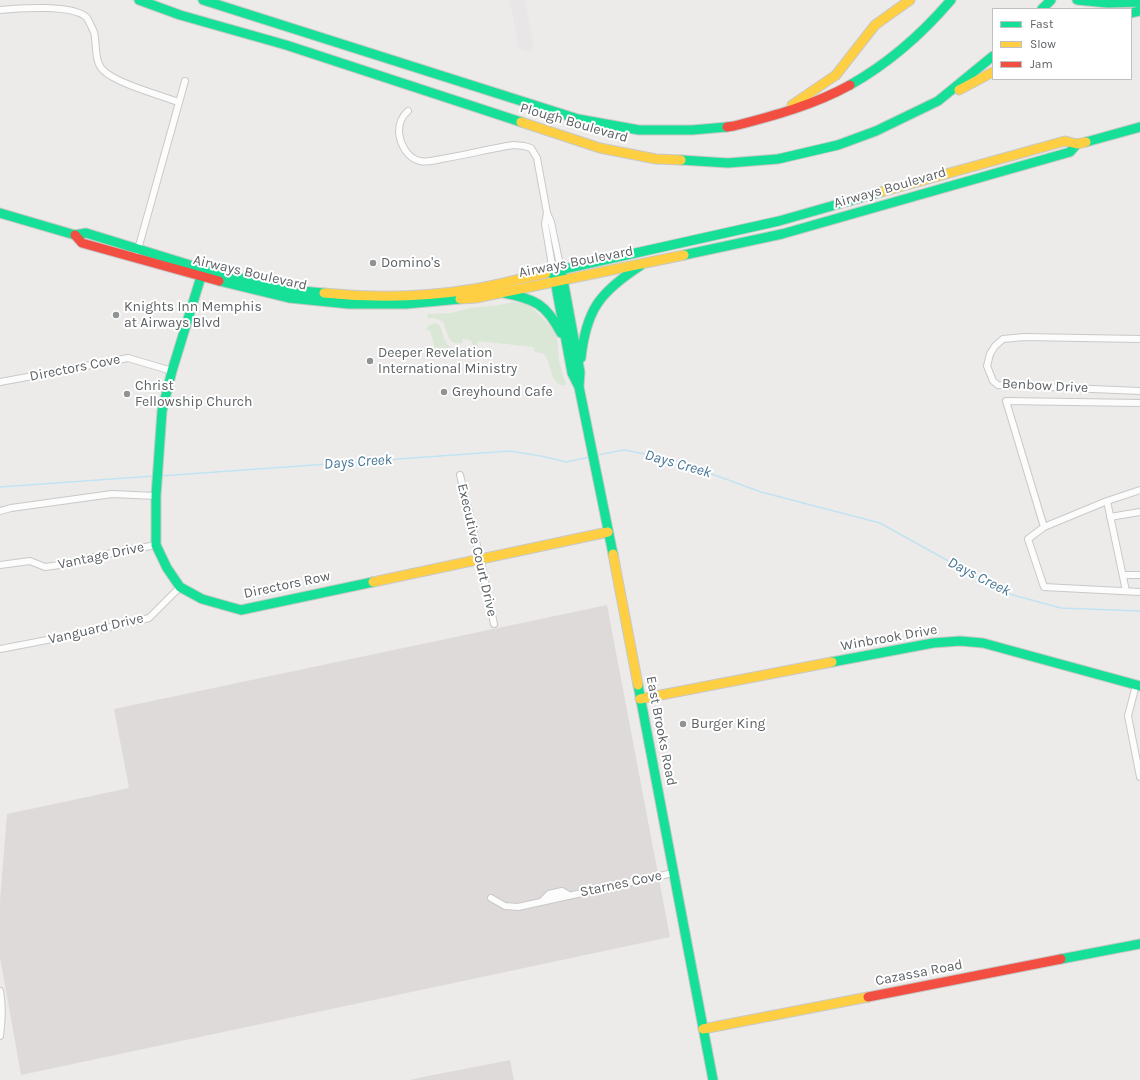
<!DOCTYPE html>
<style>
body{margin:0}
#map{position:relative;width:1140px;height:1080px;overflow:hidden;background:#edebe9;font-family:Karla,sans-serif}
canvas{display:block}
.legend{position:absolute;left:992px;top:8px;width:140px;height:72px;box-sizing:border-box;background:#fff;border:1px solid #bfc0c1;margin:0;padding:5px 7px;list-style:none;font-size:12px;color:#5e6265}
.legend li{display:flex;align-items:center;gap:8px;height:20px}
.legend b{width:20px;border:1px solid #bfc0c1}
</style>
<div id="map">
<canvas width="1140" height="1080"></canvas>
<ul class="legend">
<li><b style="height:5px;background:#16e098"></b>Fast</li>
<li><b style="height:5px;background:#ffcf43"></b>Slow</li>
<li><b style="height:5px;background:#f24e42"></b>Jam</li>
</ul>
</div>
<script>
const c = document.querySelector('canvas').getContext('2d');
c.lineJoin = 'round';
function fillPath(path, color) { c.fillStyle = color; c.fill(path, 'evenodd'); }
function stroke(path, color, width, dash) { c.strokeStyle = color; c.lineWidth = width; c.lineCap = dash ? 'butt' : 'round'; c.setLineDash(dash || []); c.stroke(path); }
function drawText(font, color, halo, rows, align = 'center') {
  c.font = font + ' Karla,sans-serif'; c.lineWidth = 4; c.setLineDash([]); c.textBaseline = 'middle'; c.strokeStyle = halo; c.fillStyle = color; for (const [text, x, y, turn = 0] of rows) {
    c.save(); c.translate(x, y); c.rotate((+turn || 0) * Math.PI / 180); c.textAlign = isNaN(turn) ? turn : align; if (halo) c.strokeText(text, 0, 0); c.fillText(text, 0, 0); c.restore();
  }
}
const industrial = new Path2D(`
 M 607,605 L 670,937 L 21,1075 L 0,957 L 0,901 L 7,814 L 129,788 L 114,709 Z
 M 510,1060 L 514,1080 L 410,1080 L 423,1077 Z`);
const green = new Path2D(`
 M 513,302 L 524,303 L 530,306 L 552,327 L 557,336 L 559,361 L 566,385 C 550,387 552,367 546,357 L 544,354 L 535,352 L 533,347 L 478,341 L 478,346 L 473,345 L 470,340 L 462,339 L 463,343 C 446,345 449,334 443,322 L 435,318 L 427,318 L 428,314 L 451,313 L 470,308 L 499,305 Z
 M 436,323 C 445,328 441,340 449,346 C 452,349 458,349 462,350 L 460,354 L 462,355 L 459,358 L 437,355 L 430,331 L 426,330 L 429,325 Z`);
const stream = new Path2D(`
 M 597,455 L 624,450 L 671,459 L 761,492 L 880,523 L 1006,593 L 1061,608 L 1140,611
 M 160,476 L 510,451 L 541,456 L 566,462 L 590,457
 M 0,487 L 154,476`);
const taxiway = new Path2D(`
 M 517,0 L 526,44`);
const street = new Path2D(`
 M 0,10 C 18,8 75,4 87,18 C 89,21 92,28 94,32 C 97,43 94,62 103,70 C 115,83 160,95 178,102
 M 408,111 C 401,117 399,123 399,132 C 400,144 407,158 420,161 C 428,163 439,159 447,158 C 470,154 492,148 514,145 L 524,146 L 531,148 L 537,158 L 547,213 L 545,224 L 553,271
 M 547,213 L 551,222 L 561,270
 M 137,253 L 185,81
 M 1140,339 L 1024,337 L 1003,339 L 995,346 L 990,354 L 987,366 L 993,381 L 998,385 L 1140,391
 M 0,382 L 128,358 L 172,371
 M 460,475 L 480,558 L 494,624
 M 1140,490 L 1107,501 L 1044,527 L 1028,539 L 1044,587 L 1140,592
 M 1107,501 L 1126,591
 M 0,511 L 11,508 L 112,494 L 156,496
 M 1110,517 L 1140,512
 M 1044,527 L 1006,401 L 1140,403
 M 0,565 L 30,561 L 45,567 L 60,565 L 107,554 L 156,545
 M 1123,575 L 1140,575
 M 0,649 L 94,631 L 149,618 L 180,587
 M 1136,685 L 1128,716 L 1140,777
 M 491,898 L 505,906 L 518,907 L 673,873
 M 542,901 L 549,894 L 562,891 L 569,895
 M 0,991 C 3,1006 2,1021 0,1036`);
const fast = new Path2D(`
 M 139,0 L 180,15 L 286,45 L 521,122
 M 203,0 L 578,119 L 639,130 L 692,130 L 727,127
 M 1077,0 L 1108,3 L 1140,2
 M 1042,9 L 1051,0
 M 1131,13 L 1140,11
 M 850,85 C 889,63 922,34 951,0
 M 1086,142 L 1140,127
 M 681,160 L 728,163 L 778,159 L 838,145 L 876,131 L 938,101 L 993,56
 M 0,213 L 75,235 L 86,233 L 203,269 L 290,290 L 324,293
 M 684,255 L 782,234 L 1070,152 L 1077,144
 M 203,270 L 172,371 L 162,411 L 156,496 L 156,545 L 167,568 L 180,587 L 202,599 L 241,610 L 373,582
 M 546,273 L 779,221 L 881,192
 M 562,274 L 580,372 L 579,387 L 613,554
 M 554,275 L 572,373 L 579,387
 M 219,281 L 289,298 L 349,304 L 406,304 L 460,299
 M 504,293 C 535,299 546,304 561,333
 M 581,358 C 586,310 600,292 640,266
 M 832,662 L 933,643 L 960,641 L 983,643 L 1140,686
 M 638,685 L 713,1080
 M 1061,959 L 1140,944`);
const slow = new Path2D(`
 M 959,90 L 993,72
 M 792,105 L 836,75 L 875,25 L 910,0
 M 521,122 L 600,148 L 656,159 L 681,160
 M 881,192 L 1065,141 L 1077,144 L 1086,142
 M 324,293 C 373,298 425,297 474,289 C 498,285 522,278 546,273
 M 460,299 L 476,298 L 684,255
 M 613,554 L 638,685
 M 373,582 L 608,532
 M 640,699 L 832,662
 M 703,1029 L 868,997`);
const jam = new Path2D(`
 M 727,127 L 734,126 C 773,116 814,105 850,85
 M 75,235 L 82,243 L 219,281
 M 868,997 L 1061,959`);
const markers = [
 [373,263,4,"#909293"],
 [116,315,4,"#909293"],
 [370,361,4,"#909293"],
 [444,392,4,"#909293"],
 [127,394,4,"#909293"],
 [683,724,4,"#909293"]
];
const streetNames = [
 ["Plough Boulevard",574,123,16],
 ["Airways Boulevard",890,188,-16],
 ["Airways Boulevard",576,262,-11],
 ["Airways Boulevard",250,273,13],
 ["Directors Cove",75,368,-11],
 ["Benbow Drive",1045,386,3],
 ["Executive Court Drive",477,550,77],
 ["Vantage Drive",101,556,-12],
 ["Directors Row",287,585,-12],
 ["Vanguard Drive",96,629,-13],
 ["Winbrook Drive",889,638,-10],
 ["East Brooks Road",661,731,79],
 ["Starnes Cove",621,884,-12],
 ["Cazassa Road",919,973,-11]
];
const poiNames = [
 ["Domino's",381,263],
 ["Knights Inn Memphis",124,307],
 ["at Airways Blvd",124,323],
 ["Deeper Revelation",378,353],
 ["International Ministry",378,369],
 ["Christ",135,386],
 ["Fellowship Church",135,402],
 ["Greyhound Cafe",452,392],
 ["Burger King",691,724]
];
const waterNames = [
 ["Days Creek",358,462,-4],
 ["Days Creek",678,464,16],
 ["Days Creek",979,577,27]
];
fillPath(industrial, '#dddad9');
fillPath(green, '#dae7d6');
stroke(stream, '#c2e3f2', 1.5);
stroke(taxiway, '#e8e6e6', 15);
stroke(street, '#cac9c8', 8);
stroke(fast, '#c7c8c8', 11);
stroke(slow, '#c7c8c8', 11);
stroke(jam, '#c7c8c8', 11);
stroke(street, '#fcfcfc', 6);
stroke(fast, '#16e098', 9);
stroke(slow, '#ffcf43', 9);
stroke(jam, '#f24e42', 9);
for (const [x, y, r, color] of markers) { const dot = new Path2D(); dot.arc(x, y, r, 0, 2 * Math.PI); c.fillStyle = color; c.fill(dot); stroke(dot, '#fff', 1.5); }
drawText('14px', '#5e6265', '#fff', streetNames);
drawText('14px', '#5e6265', '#fff', poiNames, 'left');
drawText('italic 15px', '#477797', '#fff', waterNames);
</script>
